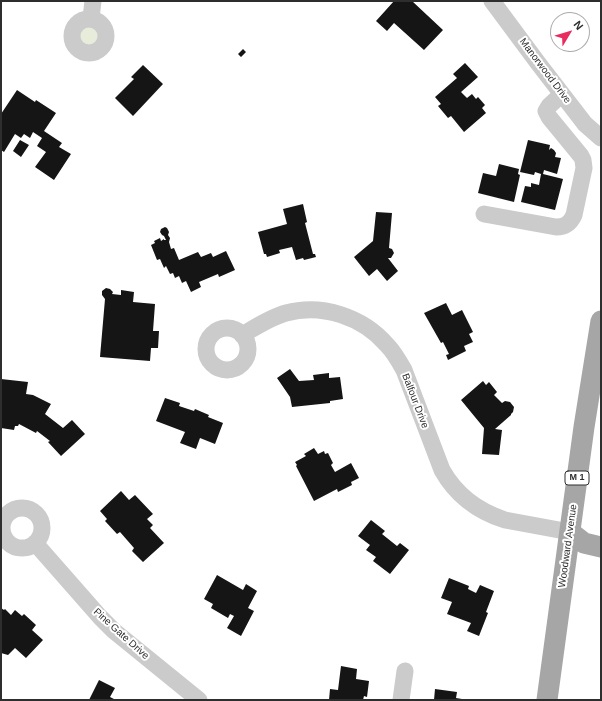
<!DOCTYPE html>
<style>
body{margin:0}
#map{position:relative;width:602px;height:701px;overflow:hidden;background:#fff;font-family:Arial,sans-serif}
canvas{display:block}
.frame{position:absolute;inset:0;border:2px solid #2e2e2e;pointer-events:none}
.north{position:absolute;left:550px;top:12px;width:40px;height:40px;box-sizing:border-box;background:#fff;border:1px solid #ababab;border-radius:50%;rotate:52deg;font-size:11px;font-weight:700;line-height:16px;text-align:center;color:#2e2e2e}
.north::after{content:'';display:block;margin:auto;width:14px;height:18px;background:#e92c5e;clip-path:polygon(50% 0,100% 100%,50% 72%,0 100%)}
</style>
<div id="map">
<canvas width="602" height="701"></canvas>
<div class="frame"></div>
<div class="north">N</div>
</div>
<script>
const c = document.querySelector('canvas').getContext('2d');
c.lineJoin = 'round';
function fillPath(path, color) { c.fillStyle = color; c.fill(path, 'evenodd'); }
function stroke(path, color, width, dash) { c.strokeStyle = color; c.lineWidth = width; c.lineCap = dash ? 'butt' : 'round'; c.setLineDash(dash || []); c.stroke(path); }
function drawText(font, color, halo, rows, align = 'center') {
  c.font = font + ' Arial,sans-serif'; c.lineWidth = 4; c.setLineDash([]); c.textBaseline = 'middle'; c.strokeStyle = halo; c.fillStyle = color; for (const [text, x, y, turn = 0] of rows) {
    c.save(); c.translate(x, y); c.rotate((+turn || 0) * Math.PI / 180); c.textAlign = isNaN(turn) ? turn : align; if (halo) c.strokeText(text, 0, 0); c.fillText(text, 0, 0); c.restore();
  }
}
const green = new Path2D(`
 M79 36a10 10 0 1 1 20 0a10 10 0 1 1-20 0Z`);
const building = new Path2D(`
 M 394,1 L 412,1 L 443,30 L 424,50 L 394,23 L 387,31 L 376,21 Z
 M 243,49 L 246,52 L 241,57 L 238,54 Z
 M 465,63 L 478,77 L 461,92 L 467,98 L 472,94 L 476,99 L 478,97 L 485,105 L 482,108 L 486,113 L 464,132 L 451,116 L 448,118 L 438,106 L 441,104 L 435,97 L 457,78 L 453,74 Z
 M 143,65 L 163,84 L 133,116 L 115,98 L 134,79 L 131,77 Z
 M 17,90 L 35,102 L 36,100 L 56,113 L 44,131 L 62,143 L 59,147 L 71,154 L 54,180 L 35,167 L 46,152 L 37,146 L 42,138 L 33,132 L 30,138 L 24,134 L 21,138 L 15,134 L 4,152 L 1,150 L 1,114 Z
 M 20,140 L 29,145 L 21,157 L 13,151 Z
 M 528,140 L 550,145 L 549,150 L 551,148 L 554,150 L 556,153 L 555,157 L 561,158 L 557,174 L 544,170 L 543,174 L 563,179 L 555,210 L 521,202 L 525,186 L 531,187 L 531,183 L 539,185 L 541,174 L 535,172 L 534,175 L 520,172 Z
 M 499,164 L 519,169 L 518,174 L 520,175 L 514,202 L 478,193 L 483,173 L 496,176 Z
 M 303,204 L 307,222 L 305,223 L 313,254 L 315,254 L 316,257 L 304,260 L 303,258 L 296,260 L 292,247 L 279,250 L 280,253 L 267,257 L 266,254 L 264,254 L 258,232 L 287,224 L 283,209 Z
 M 376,212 L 392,213 L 389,248 L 392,249 L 394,253 L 391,258 L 388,258 L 398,271 L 387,281 L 377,269 L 369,276 L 354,257 L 373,241 Z
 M 165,227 L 167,228 L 169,232 L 168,235 L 170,238 L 169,242 L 171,249 L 174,248 L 179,260 L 198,252 L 201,257 L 211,253 L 213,257 L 226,251 L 235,270 L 219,277 L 218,274 L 199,282 L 201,287 L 191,292 L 186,281 L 182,283 L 179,276 L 175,278 L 173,273 L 170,274 L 166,266 L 164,268 L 160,259 L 157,260 L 151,245 L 155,243 L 154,241 L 160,238 L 161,241 L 164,239 L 164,240 L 166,240 L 164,236 L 162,235 L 160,232 L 161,229 Z
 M 106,288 L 110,289 L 113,292 L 112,294 L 121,295 L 121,290 L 134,292 L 133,302 L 155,304 L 153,331 L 159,331 L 158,348 L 151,348 L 150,361 L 100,357 L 105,299 L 102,295 L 102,291 Z
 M 446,303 L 452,315 L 462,310 L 473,332 L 469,334 L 473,342 L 464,346 L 466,351 L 448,360 L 446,355 L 449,354 L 443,342 L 441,343 L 424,313 Z
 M 290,369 L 299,381 L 314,380 L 313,375 L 329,373 L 329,378 L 340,377 L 343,399 L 330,401 L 330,403 L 292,407 L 290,397 L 277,378 Z
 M 1,379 L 28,382 L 26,394 L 33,395 L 51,404 L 45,414 L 63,428 L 72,420 L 85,434 L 61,456 L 48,442 L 50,441 L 37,431 L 36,433 L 19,424 L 18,426 L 15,426 L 14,430 L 1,428 Z
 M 483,381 L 486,385 L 489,382 L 497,392 L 494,395 L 502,403 L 505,401 L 510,402 L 514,407 L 513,412 L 511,414 L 511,415 L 495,429 L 502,430 L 499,455 L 482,454 L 484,428 L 461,400 Z
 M 165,398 L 180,403 L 179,406 L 194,411 L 195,409 L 209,415 L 208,417 L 223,423 L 215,444 L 200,438 L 196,449 L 180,443 L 185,432 L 156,421 Z
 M 314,448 L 318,454 L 324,451 L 325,454 L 328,453 L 333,463 L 331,465 L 335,472 L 351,463 L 359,478 L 351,482 L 352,485 L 338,492 L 337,489 L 314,501 L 296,466 L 297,465 L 295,462 L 306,456 L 304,454 Z
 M 121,491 L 129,500 L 135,495 L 153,514 L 147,519 L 153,525 L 150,528 L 164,543 L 143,562 L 132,551 L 134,548 L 120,532 L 117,534 L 105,521 L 107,519 L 100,511 Z
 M 371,520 L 385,531 L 382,534 L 397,546 L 400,543 L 409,550 L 390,574 L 373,561 L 376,557 L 366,550 L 370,545 L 358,536 Z
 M 217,575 L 243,590 L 246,584 L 257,591 L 248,608 L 254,611 L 241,636 L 227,628 L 234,616 L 230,614 L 228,618 L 211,608 L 213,604 L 204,599 Z
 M 449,578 L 469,586 L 468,589 L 476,593 L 480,585 L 494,591 L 486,612 L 488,613 L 479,636 L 467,631 L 471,623 L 447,614 L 452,602 L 441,598 Z
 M 1,608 L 4,610 L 5,609 L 11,615 L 15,610 L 22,616 L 24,614 L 36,625 L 32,630 L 43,640 L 26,658 L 15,648 L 8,655 L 1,653 Z
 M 341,666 L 357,669 L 356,679 L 369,681 L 367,697 L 364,696 L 363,700 L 329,700 L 330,689 L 338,690 Z
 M 99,680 L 115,688 L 110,697 L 116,700 L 89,700 Z
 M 435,689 L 457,692 L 456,698 L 462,699 L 462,700 L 434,700 Z`);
const minor = new Path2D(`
 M 492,1 L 538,63 L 585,124 L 601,138
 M 91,18 L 93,1
 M72 36a17 17 0 1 1 34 0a17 17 0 1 1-34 0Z
 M 484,214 L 556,227 C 565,227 570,224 574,215 L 584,168 L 583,160 L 581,156 L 549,117 L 546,111 L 549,106 L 562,94
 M206 349a21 21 0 1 1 42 0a21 21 0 1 1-42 0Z
 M 242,335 C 256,327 271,317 286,313 C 322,303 363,317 387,345 C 394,352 399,361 404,370 L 442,470 C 456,495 477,511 505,520 L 570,532
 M2 528a20 20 0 1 1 40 0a20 20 0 1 1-40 0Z
 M 35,543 L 100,617 L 114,631 L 199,700
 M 401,700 L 405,671`);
const major = new Path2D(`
 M 570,532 L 584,543 L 601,547
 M 547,700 L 584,427 L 601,321`);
const shields = [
 [577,478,24]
];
const shieldNames = [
 ["M 1",577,478]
];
const streetNames = [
 ["Manorwood Drive",545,71,53],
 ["Balfour Drive",415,401,69],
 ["Woodward Avenue",568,546,-82],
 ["Pine Gate Drive",121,634,42]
];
fillPath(green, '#e7ecdb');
fillPath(building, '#151515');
stroke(minor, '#cbcbcb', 17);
stroke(major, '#a6a6a6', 21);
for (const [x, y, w] of shields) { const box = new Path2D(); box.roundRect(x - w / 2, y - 7, w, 14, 3); c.fillStyle = '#fff'; c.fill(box); stroke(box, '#2e2e2e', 1); }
drawText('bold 9px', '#2e2e2e', null, shieldNames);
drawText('10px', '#2e2e2e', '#fff', streetNames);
</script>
